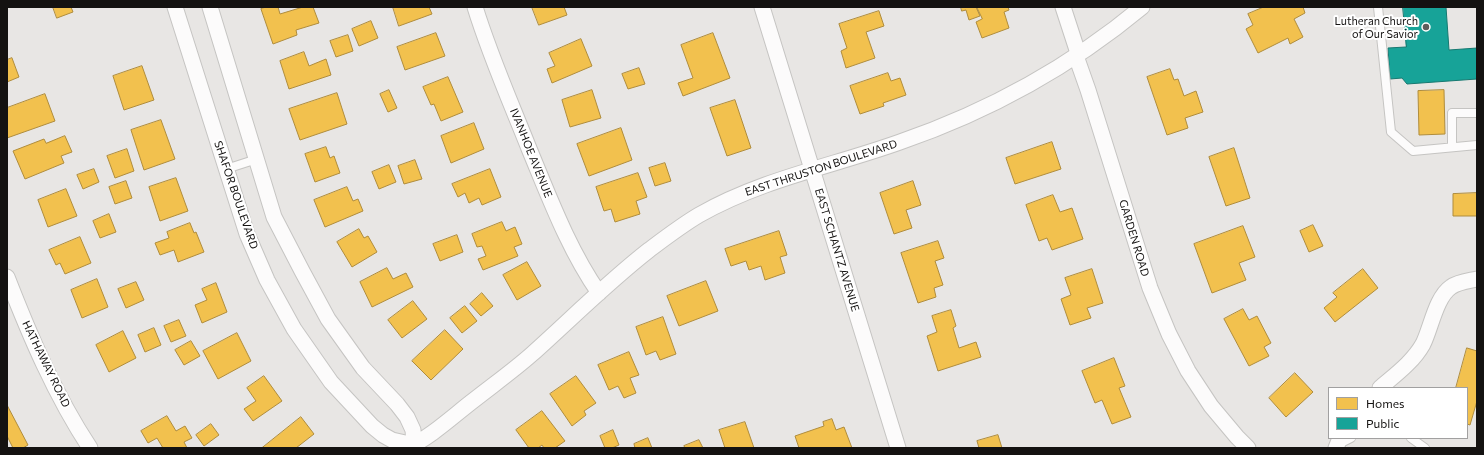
<!DOCTYPE html>
<style>
body{margin:0}
#map{position:relative;width:1484px;height:455px;overflow:hidden;background:#e8e6e4;font-family:Commissioner,sans-serif}
canvas{display:block}
.frame{position:absolute;inset:0;border:8px solid #141211;pointer-events:none}
.legend{position:absolute;left:1328px;top:387px;width:140px;height:52px;box-sizing:border-box;background:#fff;border:1px solid #a1a0a0;margin:0;padding:5px 7px;list-style:none;font-size:12px;color:#141211}
.legend li{display:flex;align-items:center;gap:8px;height:20px}
.legend b{width:20px;border:1px solid #a1a0a0}
</style>
<div id="map">
<canvas width="1484" height="455"></canvas>
<div class="frame"></div>
<ul class="legend">
<li><b style="height:11px;background:#f2c14e"></b>Homes</li>
<li><b style="height:11px;background:#17a398"></b>Public</li>
</ul>
</div>
<script>
const c = document.querySelector('canvas').getContext('2d');
c.lineJoin = 'round';
function fillPath(path, color) { c.fillStyle = color; c.fill(path, 'evenodd'); }
function stroke(path, color, width, dash) { c.strokeStyle = color; c.lineWidth = width; c.lineCap = dash ? 'butt' : 'round'; c.setLineDash(dash || []); c.stroke(path); }
function drawText(font, color, halo, rows, align = 'center') {
  c.font = font + ' Commissioner,sans-serif'; c.lineWidth = 4; c.setLineDash([]); c.textBaseline = 'middle'; c.strokeStyle = halo; c.fillStyle = color; for (const [text, x, y, turn = 0] of rows) {
    c.save(); c.translate(x, y); c.rotate((+turn || 0) * Math.PI / 180); c.textAlign = isNaN(turn) ? turn : align; if (halo) c.strokeText(text, 0, 0); c.fillText(text, 0, 0); c.restore();
  }
}
const homes = new Path2D(`
 M 53,7 L 71,7 L 73,12 L 57,18 Z
 M 266,7 L 278,7 L 280,14 L 303,7 L 313,7 L 319,23 L 296,30 L 297,35 L 273,44 L 261,9 Z
 M 393,7 L 429,7 L 432,14 L 399,26 Z
 M 532,7 L 564,7 L 567,15 L 539,25 Z
 M 961,7 L 976,7 L 980,16 L 969,20 L 966,10 L 962,11 Z
 M 977,7 L 1008,7 L 1009,10 L 1004,12 L 1009,28 L 982,38 L 976,22 L 982,19 Z
 M 1264,7 L 1303,7 L 1305,13 L 1294,19 L 1303,37 L 1290,44 L 1288,38 L 1258,53 L 1246,29 L 1253,25 L 1248,14 Z
 M 879,11 L 884,26 L 866,32 L 875,58 L 846,68 L 841,51 L 847,48 L 839,24 Z
 M 371,21 L 378,38 L 359,46 L 352,29 Z
 M 436,33 L 445,56 L 405,70 L 397,47 Z
 M 713,33 L 730,78 L 683,96 L 678,83 L 693,78 L 681,45 Z
 M 348,35 L 353,51 L 336,57 L 330,41 Z
 M 581,39 L 592,66 L 552,83 L 547,69 L 555,66 L 549,53 Z
 M 304,52 L 309,66 L 326,59 L 331,75 L 289,89 L 280,61 Z
 M 12,58 L 19,77 L 7,82 L 7,60 Z
 M 142,66 L 154,100 L 124,110 L 113,76 Z
 M 639,68 L 645,84 L 628,89 L 622,74 Z
 M 1170,69 L 1174,80 L 1178,79 L 1184,96 L 1196,91 L 1203,112 L 1185,118 L 1188,128 L 1167,135 L 1147,77 Z
 M 888,73 L 891,81 L 900,78 L 906,95 L 883,103 L 884,106 L 860,114 L 850,86 Z
 M 448,77 L 463,112 L 441,121 L 434,104 L 431,105 L 423,87 Z
 M 389,90 L 397,108 L 388,112 L 380,94 Z
 M 592,90 L 601,118 L 570,127 L 562,100 Z
 M 1444,90 L 1445,134 L 1419,135 L 1418,91 Z
 M 337,93 L 347,124 L 300,140 L 289,109 Z
 M 45,94 L 55,121 L 7,138 L 7,108 Z
 M 735,100 L 751,148 L 727,156 L 710,108 Z
 M 161,120 L 175,159 L 144,170 L 131,130 Z
 M 474,123 L 484,149 L 451,163 L 441,136 Z
 M 621,128 L 632,160 L 589,176 L 577,144 Z
 M 65,136 L 72,152 L 61,156 L 64,163 L 25,179 L 13,151 L 44,139 L 46,143 Z
 M 1052,142 L 1061,169 L 1015,184 L 1006,158 Z
 M 326,147 L 330,158 L 334,156 L 340,173 L 315,182 L 305,154 Z
 M 1234,148 L 1250,198 L 1226,206 L 1209,157 Z
 M 127,149 L 134,171 L 115,178 L 107,156 Z
 M 415,160 L 422,179 L 404,184 L 398,166 Z
 M 665,163 L 671,181 L 655,186 L 649,168 Z
 M 389,165 L 396,182 L 379,189 L 372,172 Z
 M 94,169 L 99,182 L 83,189 L 77,175 Z
 M 490,169 L 501,197 L 482,205 L 479,198 L 469,203 L 465,193 L 458,197 L 452,184 Z
 M 638,173 L 647,197 L 636,201 L 640,214 L 615,222 L 611,209 L 604,211 L 596,187 Z
 M 176,178 L 188,211 L 160,221 L 149,187 Z
 M 126,181 L 132,198 L 115,204 L 109,187 Z
 M 913,181 L 921,205 L 906,210 L 912,228 L 894,234 L 880,193 Z
 M 347,187 L 353,201 L 358,199 L 363,211 L 325,227 L 314,200 Z
 M 66,189 L 77,216 L 48,227 L 38,200 Z
 M 1477,193 L 1477,216 L 1453,216 L 1453,194 Z
 M 1053,195 L 1060,212 L 1072,208 L 1083,239 L 1052,250 L 1047,238 L 1039,241 L 1026,205 Z
 M 109,214 L 116,232 L 100,238 L 93,221 Z
 M 502,222 L 506,231 L 515,227 L 522,244 L 514,247 L 518,256 L 483,270 L 478,259 L 486,256 L 482,246 L 477,247 L 472,234 Z
 M 190,223 L 194,233 L 196,232 L 204,252 L 178,262 L 174,250 L 160,255 L 155,243 L 169,238 L 167,232 Z
 M 1313,225 L 1323,246 L 1309,252 L 1300,231 Z
 M 1243,226 L 1255,257 L 1239,263 L 1246,280 L 1212,293 L 1194,244 Z
 M 359,229 L 364,238 L 368,236 L 377,252 L 352,267 L 337,242 Z
 M 779,231 L 787,255 L 780,257 L 785,273 L 765,280 L 761,266 L 749,270 L 746,261 L 731,266 L 725,249 Z
 M 457,235 L 463,252 L 440,261 L 433,244 Z
 M 80,237 L 91,263 L 65,274 L 60,263 L 56,265 L 49,250 Z
 M 938,241 L 944,258 L 935,261 L 943,285 L 934,288 L 936,297 L 918,303 L 901,253 Z
 M 527,262 L 541,286 L 517,300 L 503,275 Z
 M 387,268 L 393,279 L 406,273 L 413,287 L 372,307 L 360,282 Z
 M 1092,269 L 1103,303 L 1087,308 L 1091,318 L 1070,325 L 1061,299 L 1071,295 L 1065,278 Z
 M 1363,269 L 1378,288 L 1335,322 L 1324,308 L 1337,297 L 1333,293 Z
 M 97,279 L 108,307 L 82,318 L 71,290 Z
 M 706,281 L 718,311 L 679,326 L 667,296 Z
 M 136,282 L 144,300 L 126,308 L 118,289 Z
 M 216,283 L 227,312 L 202,323 L 195,305 L 207,300 L 202,289 Z
 M 482,293 L 493,306 L 481,316 L 470,304 Z
 M 413,301 L 427,319 L 402,338 L 388,320 Z
 M 465,306 L 477,321 L 462,333 L 450,318 Z
 M 1243,309 L 1249,320 L 1257,316 L 1271,343 L 1264,347 L 1269,356 L 1249,366 L 1224,319 Z
 M 951,310 L 956,326 L 953,328 L 959,348 L 976,342 L 981,357 L 938,371 L 927,336 L 937,332 L 932,316 Z
 M 663,317 L 676,354 L 660,360 L 656,351 L 646,355 L 636,327 Z
 M 179,320 L 186,336 L 171,342 L 164,326 Z
 M 154,328 L 161,345 L 145,352 L 138,335 Z
 M 445,330 L 463,349 L 431,380 L 412,361 Z
 M 123,331 L 136,358 L 109,372 L 96,345 Z
 M 237,333 L 251,361 L 218,379 L 203,351 Z
 M 191,341 L 200,356 L 184,365 L 175,350 Z
 M 1467,348 L 1477,351 L 1477,401 L 1470,425 L 1467,424 L 1467,388 L 1456,388 Z
 M 629,352 L 639,375 L 630,378 L 636,393 L 624,398 L 618,386 L 609,390 L 598,365 Z
 M 1114,358 L 1125,386 L 1119,388 L 1131,417 L 1112,424 L 1102,400 L 1095,403 L 1082,371 Z
 M 1295,373 L 1313,392 L 1286,417 L 1269,398 Z
 M 264,376 L 282,401 L 253,421 L 244,409 L 256,401 L 247,388 Z
 M 576,376 L 596,403 L 584,411 L 586,415 L 572,426 L 550,394 Z
 M 7,405 L 28,445 L 23,448 L 13,448 L 7,436 Z
 M 542,411 L 565,441 L 555,448 L 544,448 L 542,445 L 538,448 L 529,448 L 516,430 Z
 M 167,416 L 176,431 L 185,426 L 192,438 L 184,442 L 187,448 L 163,448 L 157,438 L 148,443 L 141,431 Z
 M 301,417 L 314,434 L 296,448 L 262,448 Z
 M 832,419 L 836,430 L 844,427 L 852,448 L 799,448 L 795,436 L 824,426 L 823,422 Z
 M 745,422 L 754,448 L 725,448 L 719,430 Z
 M 211,424 L 219,435 L 204,446 L 196,435 Z
 M 613,430 L 619,445 L 612,448 L 605,448 L 600,436 Z
 M 998,435 L 1002,448 L 979,448 L 977,441 Z
 M 648,438 L 652,448 L 635,448 L 634,444 Z
 M 699,440 L 703,448 L 685,448 L 684,446 Z`);
const public = new Path2D(`
 M 1403,7 L 1446,7 L 1449,50 L 1477,48 L 1477,79 L 1407,84 L 1402,78 L 1390,79 L 1388,48 L 1406,47 Z`);
const service = new Path2D(`
 M 1378,7 L 1391,132 L 1413,151 L 1477,145
 M 1452,147 L 1452,113 L 1477,113
 M 226,169 L 257,159
 M 1411,438 L 1425,448
 M 1337,445 L 1351,438`);
const minor = new Path2D(`
 M 175,7 L 247,234 L 267,280 L 294,329 L 331,382 L 372,426 L 383,435 L 392,440 L 414,445 L 417,447
 M 210,7 L 274,217 L 302,271 L 328,319 L 363,368 L 397,404 L 407,417 L 413,430 L 414,445
 M 475,7 C 490,56 511,103 530,151 C 550,199 569,250 599,293
 M 762,7 L 898,448
 M 1063,7 L 1077,50 L 1076,56 L 1088,90 L 1150,288 L 1169,334 L 1188,371 L 1211,406 L 1237,437 L 1248,448
 M 7,277 C 30,336 55,395 90,448
 M 1380,388 C 1395,375 1413,362 1423,344 C 1431,328 1436,297 1451,287 C 1458,282 1468,281 1477,279
 M 407,448 C 431,437 453,416 474,400 C 493,385 514,370 532,354 C 571,319 608,282 649,250 C 665,238 682,225 699,215 C 762,179 833,166 900,142 C 987,112 1071,66 1142,7
 M 1336,448 L 1340,438`);
const markers = [
 [1426,27,4,"#5e5c5b"]
];
const poiNames = [
 ["Lutheran Church",1418,21],
 ["of Our Savior",1418,34]
];
const streetNames = [
 ["IVANHOE AVENUE",531,153,68],
 ["EAST THRUSTON BOULEVARD",821,168,-18],
 ["SHAFOR BOULEVARD",236,195,71],
 ["GARDEN ROAD",1134,238,73],
 ["EAST SCHANTZ AVENUE",837,250,73],
 ["HATHAWAY ROAD",46,364,64]
];
fillPath(homes, '#f2c14e');
stroke(homes, '#af8c3c', 1);
fillPath(public, '#17a398');
stroke(public, '#167870', 1);
stroke(service, '#c5c4c2', 10);
stroke(minor, '#c5c4c2', 17);
stroke(service, '#fcfbfb', 8);
stroke(minor, '#fcfbfb', 15);
for (const [x, y, r, color] of markers) { const dot = new Path2D(); dot.arc(x, y, r, 0, 2 * Math.PI); c.fillStyle = color; c.fill(dot); stroke(dot, '#fff', 1.5); }
drawText('11px', '#141211', '#fff', poiNames, 'right');
drawText('11px', '#141211', '#fff', streetNames);
</script>
